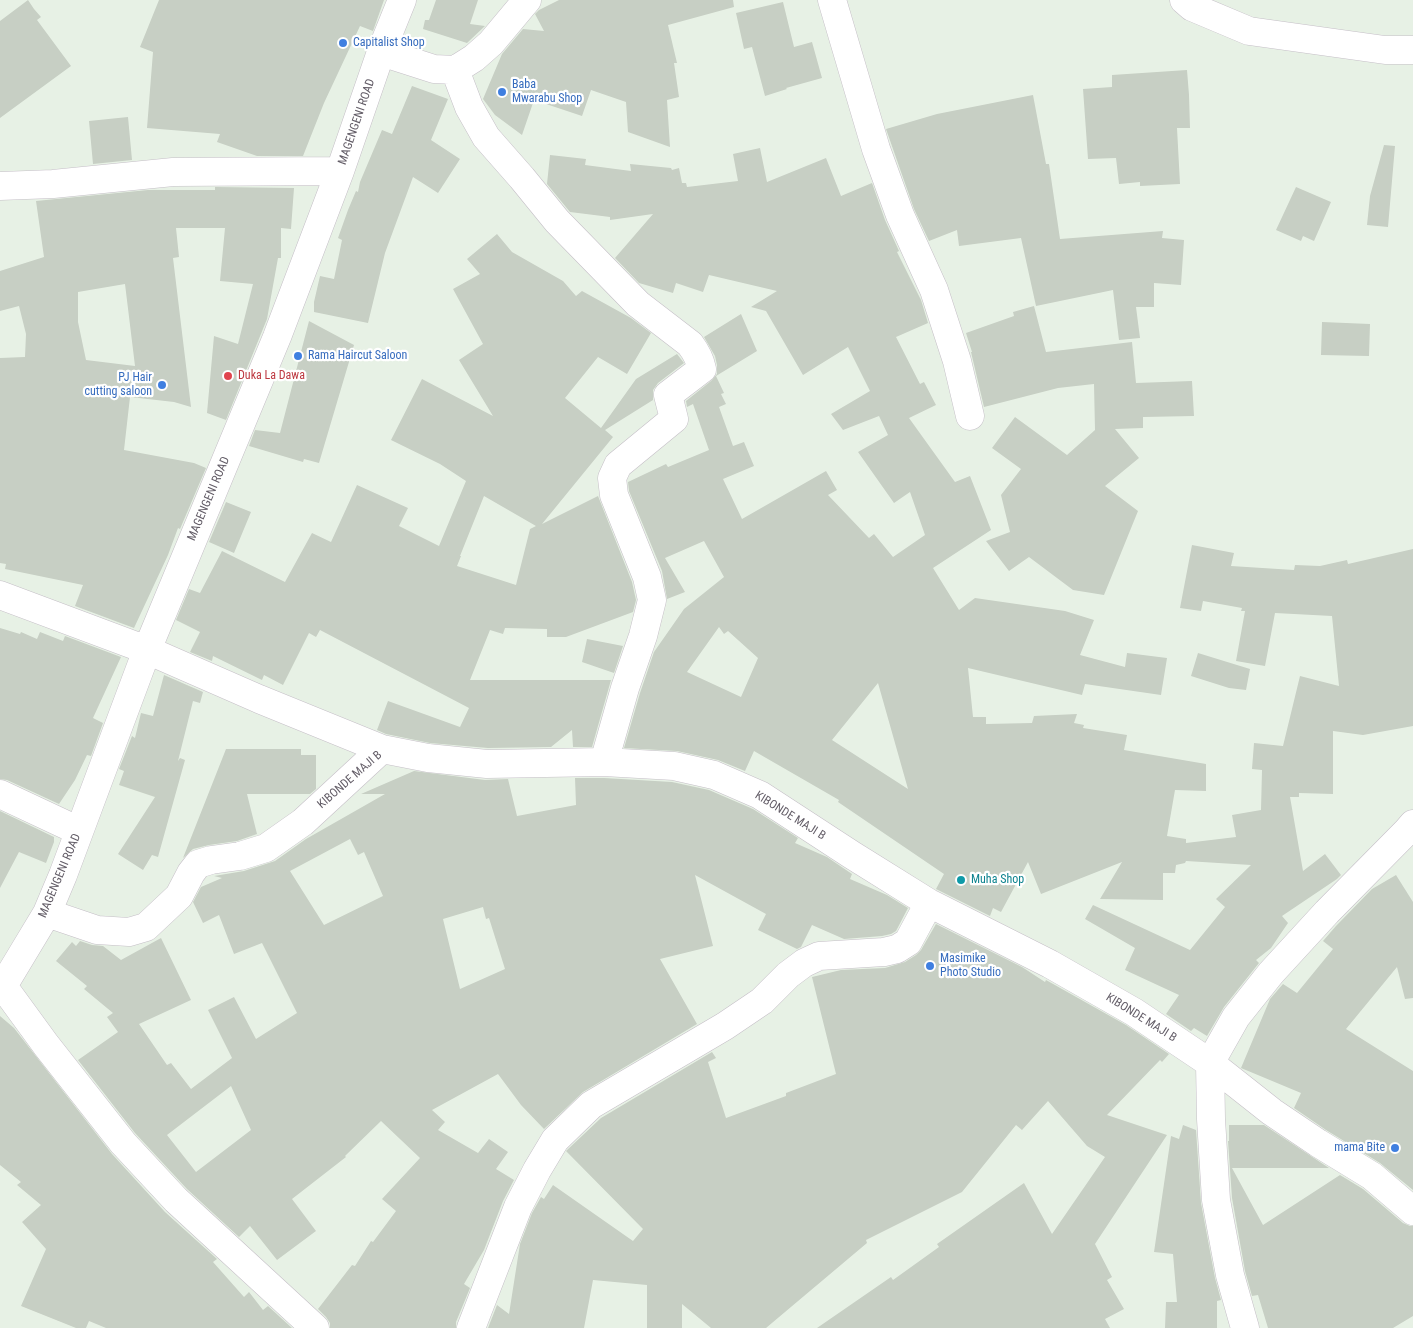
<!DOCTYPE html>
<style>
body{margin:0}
canvas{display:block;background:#e7f1e5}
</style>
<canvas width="1413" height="1328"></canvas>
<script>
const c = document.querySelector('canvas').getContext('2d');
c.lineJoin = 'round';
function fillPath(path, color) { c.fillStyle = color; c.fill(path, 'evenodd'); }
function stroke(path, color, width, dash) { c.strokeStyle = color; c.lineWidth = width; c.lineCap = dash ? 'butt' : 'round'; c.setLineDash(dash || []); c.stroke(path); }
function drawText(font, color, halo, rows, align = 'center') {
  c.font = font + ' "Roboto Condensed",sans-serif'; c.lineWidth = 4.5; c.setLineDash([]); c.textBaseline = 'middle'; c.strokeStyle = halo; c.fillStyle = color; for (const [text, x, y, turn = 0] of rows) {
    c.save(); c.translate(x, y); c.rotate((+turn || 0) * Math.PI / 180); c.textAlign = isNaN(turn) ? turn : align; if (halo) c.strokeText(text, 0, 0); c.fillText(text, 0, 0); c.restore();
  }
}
const building = new Path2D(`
 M 28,0 L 34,9 L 41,17 L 37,20 L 71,66 L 0,118 L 0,21 Z
 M 159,0 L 384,0 L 373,31 L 360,26 L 324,103 L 303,156 L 257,156 L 217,142 L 220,134 L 147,128 L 153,52 L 140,47 Z
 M 436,0 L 478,0 L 470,24 L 485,26 L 467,43 L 423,29 L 425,20 L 429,20 Z
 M 559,0 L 733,0 L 734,7 L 668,25 L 677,63 L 674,63 L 679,97 L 667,100 L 670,147 L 628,132 L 626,102 L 591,90 L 582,116 L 534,100 L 522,135 L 495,115 L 483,99 L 502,54 L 523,29 L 544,31 L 535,14 L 539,10 Z
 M 783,2 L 794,47 L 812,42 L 822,78 L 786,88 L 787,89 L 765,96 L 752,47 L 744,49 L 736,13 Z
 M 1187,70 L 1189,95 L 1190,128 L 1177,128 L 1180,184 L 1140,186 L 1140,182 L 1119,184 L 1116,158 L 1088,159 L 1083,89 L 1112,87 L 1112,75 Z
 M 412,86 L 448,99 L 431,140 L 460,159 L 438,193 L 413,177 L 385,253 L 368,323 L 314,312 L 314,302 L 320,276 L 334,279 L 342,240 L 338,238 L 348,210 L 356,191 L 358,192 L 360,182 L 382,130 L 392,134 Z
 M 1033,95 L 1046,164 L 1049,164 L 1060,239 L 1163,231 L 1162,238 L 1184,240 L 1181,285 L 1154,283 L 1154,307 L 1136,307 L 1140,338 L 1119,340 L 1113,290 L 1036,306 L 1021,238 L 959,246 L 957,230 L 929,241 L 914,209 L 886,129 L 937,114 Z
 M 128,117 L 132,160 L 93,164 L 89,121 Z
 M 1384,145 L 1395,146 L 1388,227 L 1367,225 L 1370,196 Z
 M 760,148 L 767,182 L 826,158 L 841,196 L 872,183 L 885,220 L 899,251 L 897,252 L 921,300 L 928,323 L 896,337 L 920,384 L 924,382 L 936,405 L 909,418 L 955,482 L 970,476 L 991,530 L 933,568 L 959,610 L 975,598 L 1065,611 L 1094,620 L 1080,655 L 1125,667 L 1127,653 L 1167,658 L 1161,695 L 1085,684 L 1082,695 L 968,668 L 973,717 L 986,717 L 986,724 L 1032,723 L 1034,716 L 1077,714 L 1074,723 L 1084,725 L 1083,728 L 1127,735 L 1124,750 L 1206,764 L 1206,791 L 1175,790 L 1167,836 L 1186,839 L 1186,843 L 1236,837 L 1232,815 L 1261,810 L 1262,770 L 1252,769 L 1254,743 L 1283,746 L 1300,676 L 1339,686 L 1332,616 L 1275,613 L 1265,666 L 1236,661 L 1245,611 L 1241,611 L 1242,608 L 1203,601 L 1201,611 L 1180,608 L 1192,545 L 1234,553 L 1231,566 L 1294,570 L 1295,565 L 1320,566 L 1347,560 L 1348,564 L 1413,549 L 1413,726 L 1363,735 L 1333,731 L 1333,794 L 1299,793 L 1299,797 L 1290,797 L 1303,871 L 1325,854 L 1341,875 L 1337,879 L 1282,916 L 1288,923 L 1271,948 L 1256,960 L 1259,963 L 1224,1007 L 1207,1036 L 1194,1028 L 1191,1031 L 1166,1014 L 1179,995 L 1125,970 L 1135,948 L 1085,919 L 1093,905 L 1190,950 L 1225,907 L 1216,899 L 1251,865 L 1186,861 L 1185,863 L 1176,865 L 1175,873 L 1163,873 L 1163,900 L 1100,899 L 1122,862 L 1041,894 L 1028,862 L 1001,912 L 993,908 L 990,916 L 936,889 L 944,874 L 838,802 L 839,800 L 754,751 L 745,771 L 718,760 L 677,751 L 624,748 L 640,693 L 654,652 L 684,609 L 724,577 L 704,541 L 665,558 L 685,592 L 667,599 L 662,571 L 629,491 L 628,482 L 666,464 L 668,467 L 709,450 L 693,404 L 687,407 L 686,401 L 711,381 L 717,374 L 717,365 L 715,356 L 704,337 L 741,314 L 757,351 L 716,376 L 724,393 L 721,394 L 726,404 L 719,407 L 733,446 L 744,442 L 754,466 L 723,479 L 742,519 L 826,471 L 837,490 L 828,495 L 869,538 L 874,534 L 893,557 L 925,535 L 910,492 L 894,503 L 858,452 L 888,435 L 879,416 L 843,430 L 831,414 L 870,391 L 848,347 L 803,375 L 766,311 L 751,307 L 777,291 L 709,275 L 703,292 L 676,283 L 673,293 L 639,283 L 615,258 L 653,214 L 610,220 L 610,217 L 570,212 L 547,184 L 550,155 L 586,159 L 585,165 L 631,171 L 630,164 L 671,168 L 672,170 L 679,168 L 682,183 L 686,183 L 687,187 L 738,181 L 733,154 ZM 719,627 L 724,634 L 728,631 L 758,658 L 741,697 L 687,672 ZM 878,683 L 908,789 L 832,740 Z
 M 215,187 L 294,188 L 291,229 L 281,228 L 281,258 L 278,258 L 267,319 L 226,420 L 207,413 L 214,336 L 238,344 L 253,284 L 220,281 L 225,228 L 176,228 L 179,257 L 173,258 L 191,407 L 174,402 L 130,397 L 124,450 L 194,463 L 206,468 L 180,529 L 178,528 L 168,555 L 134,628 L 75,606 L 83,585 L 5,569 L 6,564 L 0,563 L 0,358 L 25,357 L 26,334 L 19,306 L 0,311 L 0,271 L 44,257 L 36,201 L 148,190 L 215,190 ZM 125,284 L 135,366 L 86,360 L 78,322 L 78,292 Z
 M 1296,187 L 1331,202 L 1314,241 L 1303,236 L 1301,241 L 1276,230 Z
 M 497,234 L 512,252 L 563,281 L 576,296 L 582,291 L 631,318 L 651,333 L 627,374 L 598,357 L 565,398 L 601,428 L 636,379 L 677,354 L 684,363 L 658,383 L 653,390 L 653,400 L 605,430 L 613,437 L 542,524 L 598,496 L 632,582 L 636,600 L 633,612 L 566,637 L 547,637 L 547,629 L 505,628 L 503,634 L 490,630 L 470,680 L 611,680 L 592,747 L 573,747 L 572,730 L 551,747 L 488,748 L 430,743 L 386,734 L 377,730 L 388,701 L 460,727 L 469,708 L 320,630 L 316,637 L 309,633 L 283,685 L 264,675 L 262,680 L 213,656 L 212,661 L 190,652 L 200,632 L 176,620 L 189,589 L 200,593 L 222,551 L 285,582 L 312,533 L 331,542 L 357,485 L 408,508 L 399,526 L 439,546 L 466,481 L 440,464 L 391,440 L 422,379 L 493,416 L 459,360 L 483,344 L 453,289 L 480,274 L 467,259 ZM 484,496 L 536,526 L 530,529 L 516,585 L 457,566 L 461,556 L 460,556 Z
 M 1034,306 L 1046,352 L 1132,342 L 1136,383 L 1192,381 L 1194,416 L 1143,417 L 1143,428 L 1115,429 L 1139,458 L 1105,486 L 1138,511 L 1104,595 L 1073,590 L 1029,557 L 1009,571 L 986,541 L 1010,532 L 1001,495 L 1021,469 L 992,448 L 1015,417 L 1067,455 L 1095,430 L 1094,384 L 1058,388 L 984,407 L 971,352 L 972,352 L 966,333 L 1014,316 L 1013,312 Z
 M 309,321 L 354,345 L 319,463 L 304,459 L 303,462 L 249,446 L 255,430 L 280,433 Z
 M 1322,322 L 1370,324 L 1369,356 L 1321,355 Z
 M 226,502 L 251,512 L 234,553 L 209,542 Z
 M 0,628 L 20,634 L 21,632 L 37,639 L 40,632 L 63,641 L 65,636 L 121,657 L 93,718 L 103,723 L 91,756 L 87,755 L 75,780 L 59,804 L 7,780 L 0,779 Z
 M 587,639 L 623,646 L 614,673 L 582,662 Z
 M 1198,653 L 1250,669 L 1246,690 L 1229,688 L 1191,676 Z
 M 164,675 L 203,692 L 200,703 L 193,701 L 178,761 L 180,758 L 185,760 L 158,857 L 152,855 L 143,870 L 118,854 L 155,797 L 119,785 L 124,771 L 119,769 L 132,736 L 135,738 L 141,713 L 153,716 Z
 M 226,749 L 301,749 L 301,755 L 316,755 L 316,789 L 310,794 L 247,794 L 257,834 L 237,841 L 209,845 L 193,849 L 183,858 Z
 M 414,771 L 485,780 L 508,779 L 517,816 L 576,805 L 575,778 L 604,778 L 672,782 L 709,790 L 753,809 L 798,838 L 795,843 L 827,857 L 852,874 L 850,879 L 887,895 L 908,908 L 896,931 L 891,934 L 882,936 L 844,939 L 812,925 L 801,947 L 797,949 L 758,930 L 766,914 L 695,875 L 713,946 L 660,959 L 697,1024 L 583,1092 L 544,1129 L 521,1105 L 498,1074 L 432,1110 L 445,1122 L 438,1130 L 478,1153 L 489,1139 L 508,1152 L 496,1169 L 514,1180 L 503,1201 L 484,1250 L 464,1284 L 470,1288 L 456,1322 L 456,1328 L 330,1328 L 330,1323 L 326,1317 L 318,1309 L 352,1265 L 355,1266 L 371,1241 L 373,1242 L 396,1211 L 382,1199 L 420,1158 L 381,1121 L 345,1156 L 346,1157 L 292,1199 L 316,1231 L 277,1260 L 250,1226 L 239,1237 L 187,1189 L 135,1133 L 78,1060 L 118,1032 L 107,1017 L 113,1013 L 84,989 L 87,986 L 56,961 L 72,942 L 76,946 L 80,941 L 92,945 L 103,946 L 121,960 L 161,938 L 191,1000 L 139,1024 L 167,1065 L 171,1063 L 191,1089 L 232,1058 L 208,1010 L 234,997 L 256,1039 L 297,1013 L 262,943 L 234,954 L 219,915 L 203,923 L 193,902 L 201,887 L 222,878 L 214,876 L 244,871 L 275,861 L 306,839 L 385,794 L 361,794 ZM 350,839 L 358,855 L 364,852 L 383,896 L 324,925 L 290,871 ZM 483,907 L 486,919 L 489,918 L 505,969 L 460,989 L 443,919 ZM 231,1086 L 251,1130 L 196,1172 L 167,1135 Z
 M 0,811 L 54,837 L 54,842 L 46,863 L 19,852 L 0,888 Z
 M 1396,875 L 1413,902 L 1413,998 L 1405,999 L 1397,967 L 1346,1029 L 1413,1071 L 1413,1190 L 1380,1163 L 1326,1130 L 1294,1108 L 1301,1093 L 1241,1068 L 1270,999 L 1283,984 L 1297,993 L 1333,949 L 1323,941 L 1336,926 L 1372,889 Z
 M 936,924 L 1022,967 L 1045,982 L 1046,980 L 1126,1025 L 1169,1054 L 1162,1062 L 1160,1060 L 1107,1115 L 1167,1135 L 1095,1244 L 1112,1277 L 1107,1280 L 1124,1309 L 1105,1319 L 1110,1328 L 817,1328 L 891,1277 L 893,1280 L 939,1247 L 937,1244 L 1024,1183 L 1052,1234 L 1105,1157 L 1087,1146 L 1048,1101 L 1022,1130 L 1016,1125 L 962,1192 L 866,1240 L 867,1243 L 766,1328 L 711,1328 L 682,1304 L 682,1328 L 647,1328 L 647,1285 L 593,1280 L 584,1328 L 488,1328 L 497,1305 L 509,1314 L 520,1244 L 532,1213 L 541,1197 L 544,1199 L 553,1185 L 633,1241 L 643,1229 L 566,1151 L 601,1118 L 712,1052 L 716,1058 L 708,1062 L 726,1118 L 786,1096 L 786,1093 L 836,1074 L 812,977 L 841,970 L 885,968 L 905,962 L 916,955 L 921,950 Z
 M 0,1016 L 14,1028 L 112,1154 L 165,1212 L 217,1259 L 213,1262 L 244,1297 L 249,1292 L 263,1310 L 268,1306 L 292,1328 L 106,1328 L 89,1321 L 86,1328 L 76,1328 L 21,1306 L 46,1249 L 22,1222 L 41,1205 L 17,1185 L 21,1182 L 0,1165 Z
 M 1183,1125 L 1196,1130 L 1201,1203 L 1215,1278 L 1221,1300 L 1217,1301 L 1217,1328 L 1165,1328 L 1166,1302 L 1177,1302 L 1173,1254 L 1154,1252 L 1171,1136 L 1179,1139 Z
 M 1229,1125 L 1264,1125 L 1329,1168 L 1232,1168 L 1263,1225 L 1340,1175 L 1363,1189 L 1403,1223 L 1410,1226 L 1413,1226 L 1413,1316 L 1393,1328 L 1268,1328 L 1258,1295 L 1252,1296 L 1245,1271 L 1232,1198 L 1228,1141 L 1229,1141 Z`);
const minor = new Path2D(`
 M 832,0 L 876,149 L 900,215 L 934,290 L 957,361 L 970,416
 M 1184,0 L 1192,7 L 1249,31 L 1385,50 L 1413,50
 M 381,52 L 434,69 L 455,70 L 474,58 L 491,43 L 527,0
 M 455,70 L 469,107 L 486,137 L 522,178 L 557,221 L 638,304 L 690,344 C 696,352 700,359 702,369 L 668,395 L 674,419 L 618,465 L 612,478 L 614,495 L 647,577 L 652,600 L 643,636 L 625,688 L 604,762
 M 0,186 L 53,184 L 173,172 L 340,171
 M 0,595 L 147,650 L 259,699 L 382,749 L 428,758 L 487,764 L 604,762 L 674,766 L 714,775 L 760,795 L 852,855 L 929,903 L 1050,964 L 1134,1012 L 1210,1063 L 1272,1112 L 1318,1143 L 1372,1176 L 1413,1211
 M 0,794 L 79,831
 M 47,913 L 97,930 L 129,932 L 146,927 L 179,896 L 191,873 L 198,864 L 211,860 L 240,856 L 266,848 L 303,822 L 382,749
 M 3,986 L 46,1045 L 123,1143 L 176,1200 L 315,1328
 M 0,991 L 47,913 L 63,875 L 147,650 L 277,337 L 340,171 L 381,52 L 402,0
 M 471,1328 L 518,1207 L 537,1170 L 555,1140 L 591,1105 L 725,1026 L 762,1001 L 788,975 L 804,963 L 819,956 L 884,952 L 897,949 L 908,942 L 929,903
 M 1245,1328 L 1230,1275 L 1216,1200 L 1211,1119 L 1210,1063 L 1236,1017 L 1271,973 L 1327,912 L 1407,831 L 1413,824`);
const markers = [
 [343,43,5,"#3f7fe0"],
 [502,92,5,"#3f7fe0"],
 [298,356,5,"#3f7fe0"],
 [228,376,5,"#e0444e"],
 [162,385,5,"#3f7fe0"],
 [961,880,5,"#0f9aa8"],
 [930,966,5,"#3f7fe0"],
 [1395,1148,5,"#3f7fe0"]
];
const shopNames = [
 ["Capitalist Shop",353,43],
 ["Baba",512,85],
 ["Mwarabu Shop",512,99],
 ["Rama Haircut Saloon",308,356],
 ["PJ Hair",152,378,"right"],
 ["cutting saloon",152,392,"right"],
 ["Masimike",940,959],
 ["Photo Studio",940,973],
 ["mama Bite",1385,1148,"right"]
];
const streetNames = [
 ["MAGENGENI ROAD",357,122,-71],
 ["MAGENGENI ROAD",209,499,-67],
 ["KIBONDE MAJI B",350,780,-41],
 ["KIBONDE MAJI B",790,816,32],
 ["MAGENGENI ROAD",60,876,-67],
 ["KIBONDE MAJI B",1141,1018,32]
];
const healthNames = [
 ["Duka La Dawa",238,376]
];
const cultureNames = [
 ["Muha Shop",971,880]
];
fillPath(building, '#c7cfc4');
stroke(minor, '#c5bfc7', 29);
stroke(minor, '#fff', 28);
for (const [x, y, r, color] of markers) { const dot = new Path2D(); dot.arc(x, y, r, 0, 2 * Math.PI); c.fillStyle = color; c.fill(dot); stroke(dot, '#fff', 2); }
drawText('12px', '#366cbe', '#fff', shopNames, 'left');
drawText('12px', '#635d67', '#fff', streetNames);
drawText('12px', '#be3a42', '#fff', healthNames, 'left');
drawText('12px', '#0d838f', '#fff', cultureNames, 'left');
</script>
